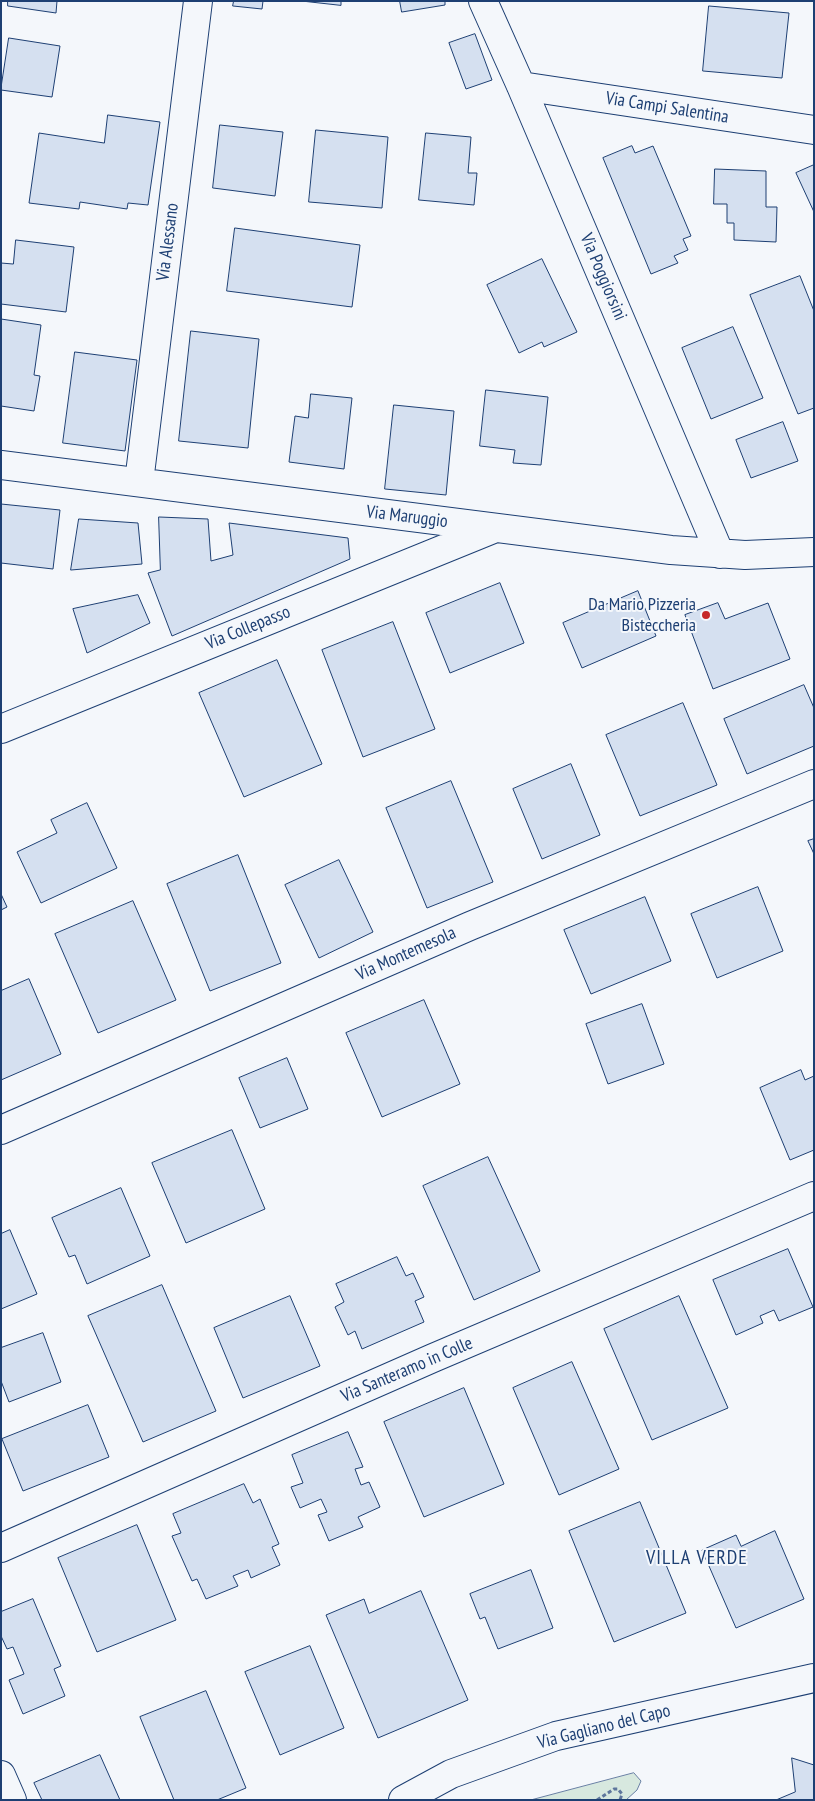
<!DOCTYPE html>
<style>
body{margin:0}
#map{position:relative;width:815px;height:1801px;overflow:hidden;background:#f4f7fb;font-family:"PT Sans Narrow",sans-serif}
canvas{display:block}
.frame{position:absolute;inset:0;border:2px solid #1d3f73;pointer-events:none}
</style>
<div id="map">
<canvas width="815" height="1801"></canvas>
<div class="frame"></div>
</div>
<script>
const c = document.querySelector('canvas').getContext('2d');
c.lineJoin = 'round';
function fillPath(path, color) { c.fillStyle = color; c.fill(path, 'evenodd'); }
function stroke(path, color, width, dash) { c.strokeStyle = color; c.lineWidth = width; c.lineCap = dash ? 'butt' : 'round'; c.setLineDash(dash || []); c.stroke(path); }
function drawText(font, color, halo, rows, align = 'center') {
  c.font = font + ' "PT Sans Narrow",sans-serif'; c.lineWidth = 4; c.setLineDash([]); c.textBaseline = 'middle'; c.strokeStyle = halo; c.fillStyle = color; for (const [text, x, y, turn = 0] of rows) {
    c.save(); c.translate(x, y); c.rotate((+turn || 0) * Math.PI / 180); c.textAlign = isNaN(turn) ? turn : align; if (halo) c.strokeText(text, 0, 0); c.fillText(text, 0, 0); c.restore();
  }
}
const green = new Path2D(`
 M 634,1773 L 641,1781 L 637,1790 L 626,1800 L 531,1800 Z`);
const building = new Path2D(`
 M 8,1 L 57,1 L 56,13 L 8,6 Z
 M 234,1 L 263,1 L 262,9 L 233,6 Z
 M 302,1 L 341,1 L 341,5 Z
 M 400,1 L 445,1 L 445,5 L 402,12 Z
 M 709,6 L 789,13 L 782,78 L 703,71 Z
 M 475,34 L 492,80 L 466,89 L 449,43 Z
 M 9,38 L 60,46 L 52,97 L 1,90 Z
 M 108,115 L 160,122 L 148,205 L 128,203 L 127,209 L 80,202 L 79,209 L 29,203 L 39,133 L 104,143 Z
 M 220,125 L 283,132 L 275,196 L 213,188 Z
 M 316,130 L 388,137 L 382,208 L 309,202 Z
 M 426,133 L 471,137 L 468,173 L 477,173 L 474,205 L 419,200 Z
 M 632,146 L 635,153 L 653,146 L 691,236 L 683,239 L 688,250 L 674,256 L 678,263 L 651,274 L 603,158 Z
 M 814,165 L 814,212 L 796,173 Z
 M 715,169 L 766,171 L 766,207 L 777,207 L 776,242 L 734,240 L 734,223 L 727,223 L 727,204 L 714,204 Z
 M 235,228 L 360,245 L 352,307 L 227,291 Z
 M 16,240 L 74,247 L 66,312 L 1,304 L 1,263 L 13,264 Z
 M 542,259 L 577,332 L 544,347 L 542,342 L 519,353 L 487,285 Z
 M 800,276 L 814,311 L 814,408 L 798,414 L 750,295 Z
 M 1,319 L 41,325 L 34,375 L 40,376 L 34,411 L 1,406 Z
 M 733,327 L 763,398 L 711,419 L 682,348 Z
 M 191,331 L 259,339 L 248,448 L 179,441 Z
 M 75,352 L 137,360 L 125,451 L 63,443 Z
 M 486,390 L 548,397 L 541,465 L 513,463 L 515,450 L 480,446 Z
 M 311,394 L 352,398 L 344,469 L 289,462 L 295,416 L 308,418 Z
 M 394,405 L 454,411 L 446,495 L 385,489 Z
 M 783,422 L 798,461 L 751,478 L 736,440 Z
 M 1,504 L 60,510 L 53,569 L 1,563 Z
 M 159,517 L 208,519 L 211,561 L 233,555 L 229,523 L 348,538 L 350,559 L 172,636 L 148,573 L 160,570 Z
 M 79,519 L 138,523 L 142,564 L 71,570 Z
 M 500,583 L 524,643 L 450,673 L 426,613 Z
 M 638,591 L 656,636 L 582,668 L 563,623 Z
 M 138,595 L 150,623 L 87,653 L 73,609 Z
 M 718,603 L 725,619 L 768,603 L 790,659 L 713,689 L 685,615 Z
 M 393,622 L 435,729 L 363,757 L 322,650 Z
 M 277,660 L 322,764 L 244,797 L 199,693 Z
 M 804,685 L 814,708 L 814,746 L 747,774 L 724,719 Z
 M 683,703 L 717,785 L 640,816 L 606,735 Z
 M 571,764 L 600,835 L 542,859 L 513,789 Z
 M 451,781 L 493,882 L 427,908 L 386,808 Z
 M 87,803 L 117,868 L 41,903 L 17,852 L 57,833 L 51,820 Z
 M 814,839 L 814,854 L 808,841 Z
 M 238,855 L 281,963 L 210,991 L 167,884 Z
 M 339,860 L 373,932 L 319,958 L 285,885 Z
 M 758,887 L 783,951 L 717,978 L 691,914 Z
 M 1,894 L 7,907 L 1,910 Z
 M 645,897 L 671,961 L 591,994 L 564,930 Z
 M 133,901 L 176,1000 L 98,1033 L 55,934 Z
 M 29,979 L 61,1054 L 1,1080 L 1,991 Z
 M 424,1000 L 460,1084 L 382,1117 L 346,1033 Z
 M 642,1004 L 664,1064 L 608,1084 L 586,1024 Z
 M 287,1058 L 308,1109 L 260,1128 L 239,1078 Z
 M 801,1070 L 805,1080 L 814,1076 L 814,1150 L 790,1160 L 760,1088 Z
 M 232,1130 L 265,1209 L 186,1243 L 152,1163 Z
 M 488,1157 L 540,1271 L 474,1300 L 423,1186 Z
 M 121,1188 L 150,1256 L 87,1284 L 75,1255 L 69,1257 L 52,1218 Z
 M 10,1230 L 37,1294 L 1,1309 L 1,1234 Z
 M 788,1249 L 813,1307 L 779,1321 L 774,1310 L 760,1316 L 763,1323 L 736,1335 L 713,1280 Z
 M 397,1257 L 406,1276 L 413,1273 L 424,1297 L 415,1301 L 424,1322 L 362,1349 L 355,1331 L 348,1335 L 335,1307 L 344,1302 L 336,1284 Z
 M 162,1285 L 216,1411 L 143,1442 L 88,1316 Z
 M 290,1296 L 320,1366 L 243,1398 L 214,1328 Z
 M 679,1296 L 728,1408 L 652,1440 L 604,1329 Z
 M 43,1333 L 61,1382 L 9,1402 L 1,1381 L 1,1348 Z
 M 572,1362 L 619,1469 L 559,1495 L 513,1388 Z
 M 464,1388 L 504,1484 L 424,1517 L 384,1422 Z
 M 88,1405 L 109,1457 L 23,1491 L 2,1439 Z
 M 348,1432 L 363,1467 L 355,1469 L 361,1485 L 369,1482 L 380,1507 L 358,1517 L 363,1527 L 329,1541 L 318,1515 L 327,1512 L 321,1499 L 300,1508 L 291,1487 L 303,1483 L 292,1455 Z
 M 244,1484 L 253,1503 L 260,1499 L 279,1544 L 272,1547 L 280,1565 L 251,1578 L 248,1570 L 233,1576 L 238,1586 L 206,1599 L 197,1579 L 192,1581 L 172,1536 L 181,1533 L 173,1514 Z
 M 640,1502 L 686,1613 L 614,1642 L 569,1531 Z
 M 137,1525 L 176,1620 L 97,1652 L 58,1558 Z
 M 775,1531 L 804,1599 L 736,1628 L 702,1550 L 736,1535 L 741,1546 Z
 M 531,1570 L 553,1628 L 498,1649 L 485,1617 L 480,1619 L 470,1594 Z
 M 421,1591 L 468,1700 L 378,1738 L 326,1615 L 364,1599 L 369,1613 Z
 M 33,1599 L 61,1666 L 54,1669 L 65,1696 L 23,1714 L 9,1680 L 24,1674 L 13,1647 L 7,1649 L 1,1636 L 1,1612 Z
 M 310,1646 L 344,1728 L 280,1755 L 245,1672 Z
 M 206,1691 L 246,1788 L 217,1800 L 174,1800 L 140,1717 Z
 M 100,1755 L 120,1800 L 42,1800 L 34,1783 Z
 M 792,1758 L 814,1765 L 814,1800 L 776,1800 L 795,1792 Z`);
const path = new Path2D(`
 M 597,1800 L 614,1789 L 618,1789 L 622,1794 L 620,1800`);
const minor = new Path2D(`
 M 483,1 L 521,86 L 720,554
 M 521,86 L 814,130
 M 1,465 L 671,550 L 745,555 L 814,552
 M 139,482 L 198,1
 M 1,729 L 493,529
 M 1,1130 L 470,926 L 814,784
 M 1,1548 L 433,1358 L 814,1196
 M 1,1775 L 12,1800
 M 403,1800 L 451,1774 L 556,1736 L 814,1678`);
const markers = [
 [706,615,5,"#c62828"]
];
const streetNames = [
 ["Via Campi Salentina",667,108,9],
 ["Via Alessano",168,242,-83],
 ["Via Poggiorsini",603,277,67],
 ["Via Maruggio",407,517,7],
 ["Via Collepasso",248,628,-22],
 ["Via Montemesola",406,954,-24],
 ["Via Santeramo in Colle",407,1370,-23],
 ["Via Gagliano del Capo",604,1727,-14]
];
const poiNames = [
 ["Da Mario Pizzeria",696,605],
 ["Bisteccheria",696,626]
];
const quarterNames = [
 ["VILLA VERDE",697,1558]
];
fillPath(green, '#d7e8df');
stroke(green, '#687fa3', 1);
fillPath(building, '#d5e0f0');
stroke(building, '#1d3f73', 1);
stroke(minor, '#1d3f73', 30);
stroke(path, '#5e769c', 3, [4, 2.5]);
stroke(minor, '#f4f7fb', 28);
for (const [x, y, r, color] of markers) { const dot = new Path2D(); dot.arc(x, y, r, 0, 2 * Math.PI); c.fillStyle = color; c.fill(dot); stroke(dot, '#f4f7fb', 2); }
drawText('18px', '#1d3f73', '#f4f7fb', streetNames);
drawText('18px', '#1d3f73', '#f4f7fb', poiNames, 'right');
c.letterSpacing = '1px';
drawText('20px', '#1d3f73', '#f4f7fb', quarterNames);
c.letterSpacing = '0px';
</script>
